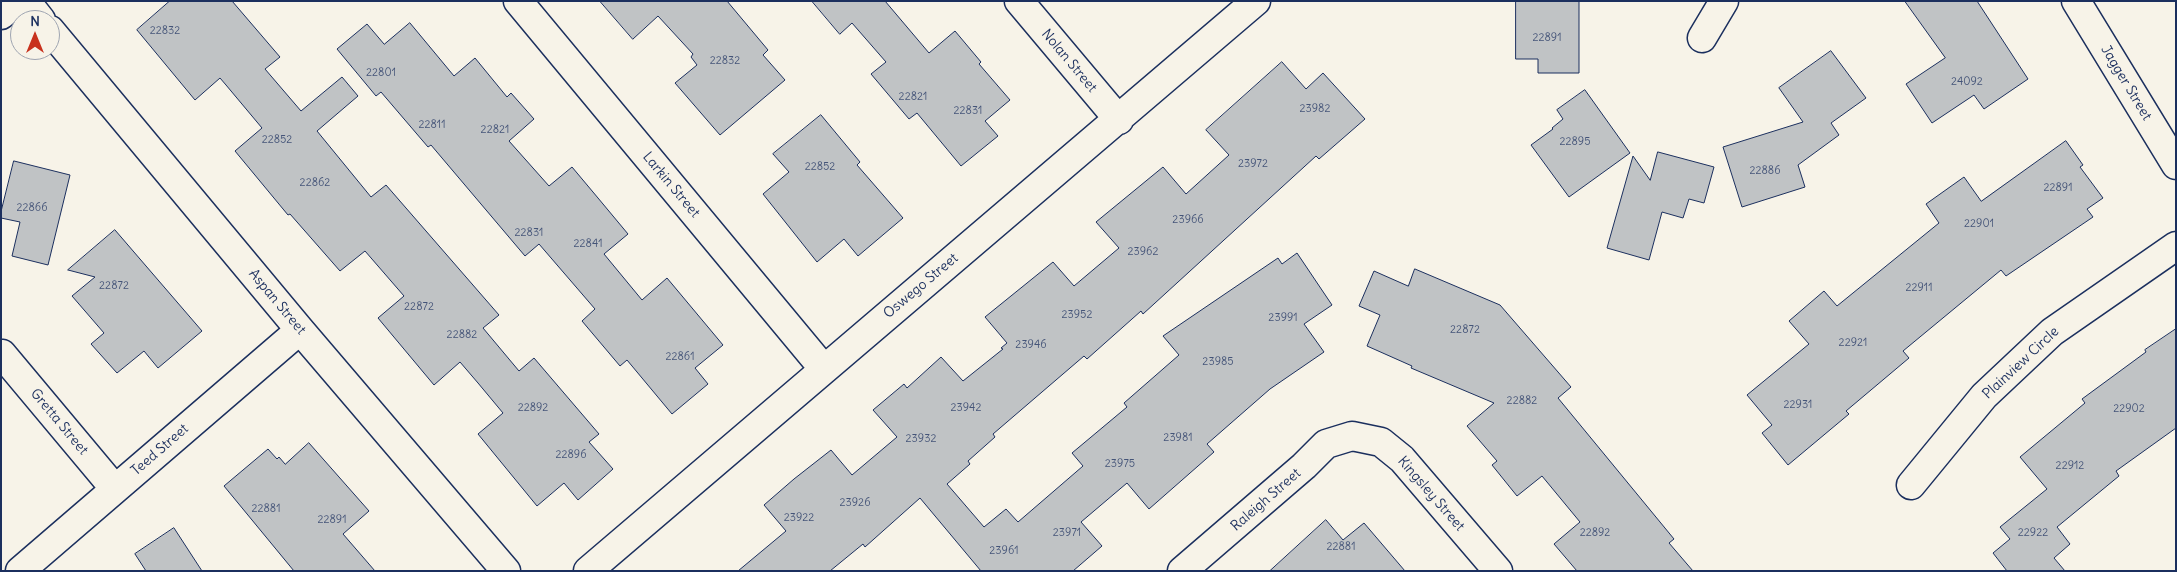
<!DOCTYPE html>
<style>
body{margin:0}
#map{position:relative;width:2177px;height:572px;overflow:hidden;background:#f7f3e8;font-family:Delius,sans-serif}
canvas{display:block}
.frame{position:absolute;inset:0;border:2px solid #1b2f5e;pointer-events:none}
.north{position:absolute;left:10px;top:10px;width:50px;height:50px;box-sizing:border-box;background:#f7f3e8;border:1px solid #9fa5b1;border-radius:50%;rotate:0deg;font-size:14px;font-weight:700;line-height:20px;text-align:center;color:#1b2f5e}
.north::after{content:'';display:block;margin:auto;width:18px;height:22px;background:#c8321e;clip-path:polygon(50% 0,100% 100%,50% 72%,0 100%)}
</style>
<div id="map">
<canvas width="2177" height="572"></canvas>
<div class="frame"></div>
<div class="north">N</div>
</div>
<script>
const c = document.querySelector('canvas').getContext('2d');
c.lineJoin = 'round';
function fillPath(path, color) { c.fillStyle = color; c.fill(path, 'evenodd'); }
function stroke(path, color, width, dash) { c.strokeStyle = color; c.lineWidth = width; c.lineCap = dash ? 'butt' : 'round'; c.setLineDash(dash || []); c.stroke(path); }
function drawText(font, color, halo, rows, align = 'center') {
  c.font = font + ' Delius,sans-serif'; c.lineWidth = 4; c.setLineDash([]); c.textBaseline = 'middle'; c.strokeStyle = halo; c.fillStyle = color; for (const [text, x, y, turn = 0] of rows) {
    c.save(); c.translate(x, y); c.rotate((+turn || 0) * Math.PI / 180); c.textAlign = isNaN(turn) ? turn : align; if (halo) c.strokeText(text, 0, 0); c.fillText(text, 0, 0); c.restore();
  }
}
const building = new Path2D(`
 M 170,1 L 232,1 L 280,57 L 265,69 L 301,111 L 342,77 L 358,96 L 317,131 L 371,197 L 386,185 L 499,315 L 483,328 L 519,371 L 534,358 L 599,434 L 589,442 L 613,469 L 578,500 L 564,483 L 537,506 L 478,434 L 503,413 L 478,383 L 460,362 L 434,385 L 378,318 L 404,296 L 365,251 L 340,271 L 290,214 L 288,215 L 235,151 L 262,128 L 226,85 L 220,78 L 195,100 L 137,30 Z
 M 600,1 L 727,1 L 768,50 L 763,55 L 785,80 L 720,135 L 675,83 L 697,65 L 691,57 L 693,54 L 658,16 L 633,39 Z
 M 812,1 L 885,1 L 929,53 L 955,31 L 981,62 L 979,64 L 1010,100 L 985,121 L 998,136 L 961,166 L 917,113 L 909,119 L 871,74 L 886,62 L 852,23 L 840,34 Z
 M 1516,1 L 1579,1 L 1579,73 L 1538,73 L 1538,59 L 1516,59 Z
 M 1905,1 L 1977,1 L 2028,79 L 1984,109 L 1974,95 L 1932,123 L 1906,84 L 1945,58 Z
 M 410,23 L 454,76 L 475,58 L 507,97 L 511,93 L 534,119 L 509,141 L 549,186 L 572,167 L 598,198 L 628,234 L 604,254 L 642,300 L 667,278 L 723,345 L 695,368 L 708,384 L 672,414 L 627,360 L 620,366 L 582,321 L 595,309 L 539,244 L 525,256 L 431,145 L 428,147 L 381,92 L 376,96 L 337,49 L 367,24 L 384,44 Z
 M 1831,51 L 1866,98 L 1831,123 L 1839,135 L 1798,165 L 1805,187 L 1742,207 L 1723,147 L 1803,122 L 1779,88 Z
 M 1282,62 L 1306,89 L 1323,73 L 1365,119 L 1319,159 L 1316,156 L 1143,314 L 1141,311 L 1087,359 L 1084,356 L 993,434 L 995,437 L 968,461 L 970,464 L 947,484 L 984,527 L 1006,509 L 1018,522 L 1083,466 L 1072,453 L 1127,407 L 1124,403 L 1179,355 L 1163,336 L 1278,258 L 1282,264 L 1297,253 L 1332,305 L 1304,324 L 1324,352 L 1270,389 L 1207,444 L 1214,452 L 1149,509 L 1127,483 L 1081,522 L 1102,546 L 1073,571 L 981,571 L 920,498 L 865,547 L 863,544 L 830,571 L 738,571 L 786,531 L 764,505 L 794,479 L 831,450 L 852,475 L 897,437 L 873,410 L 904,384 L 907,388 L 941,357 L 963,381 L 1003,349 L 1001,348 L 1007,343 L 985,317 L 1053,262 L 1074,286 L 1119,248 L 1096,222 L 1163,167 L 1186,194 L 1229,155 L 1206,130 Z
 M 1585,90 L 1630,153 L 1569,197 L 1531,145 L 1553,129 L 1552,128 L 1563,119 L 1557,110 Z
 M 821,115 L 860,162 L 857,165 L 903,218 L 858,256 L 844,239 L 817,262 L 763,194 L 789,172 L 773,154 Z
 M 2066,141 L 2083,165 L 2080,167 L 2103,198 L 2087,209 L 2093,217 L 2006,276 L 2001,270 L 1903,351 L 1909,358 L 1846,411 L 1849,414 L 1788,465 L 1762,433 L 1772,425 L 1747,395 L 1809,344 L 1789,321 L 1824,291 L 1837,306 L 1939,223 L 1926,204 L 1964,177 L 1981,201 Z
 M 1658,152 L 1714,167 L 1704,203 L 1689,199 L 1683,218 L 1662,212 L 1649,260 L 1607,248 L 1633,156 L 1650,180 Z
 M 14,161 L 70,175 L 48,265 L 12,256 L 20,222 L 1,218 L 1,212 Z
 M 115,230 L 202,331 L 158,368 L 144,351 L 117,373 L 91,344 L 104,333 L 72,296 L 95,277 L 68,270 Z
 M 1415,269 L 1500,305 L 1571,387 L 1558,398 L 1674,539 L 1669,543 L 1693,571 L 1577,571 L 1554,544 L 1580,522 L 1542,476 L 1517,496 L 1492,465 L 1497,461 L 1467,426 L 1494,403 L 1411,368 L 1412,366 L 1367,346 L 1380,315 L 1359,306 L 1374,271 L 1408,286 Z
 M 2176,329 L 2176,428 L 2116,471 L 2119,476 L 2057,527 L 2070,544 L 2054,558 L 2065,571 L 2007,571 L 1993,553 L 2010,539 L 2000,527 L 2047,489 L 2020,457 L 2085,403 L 2082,399 L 2146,352 L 2145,350 Z
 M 309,443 L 369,511 L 343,534 L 375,571 L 294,571 L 224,486 L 268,449 L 277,459 L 279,457 L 285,464 Z
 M 1326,520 L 1343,540 L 1364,523 L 1405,571 L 1270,571 Z
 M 174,528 L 202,571 L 146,571 L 135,554 Z`);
const minor = new Path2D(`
 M 26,1 L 41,20
 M 518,1 L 823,368
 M 1019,1 L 1119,120
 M 2076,1 L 2176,165
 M 50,30 L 300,330 L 506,571
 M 1702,38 L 1724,1
 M 2,354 L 115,489
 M 1911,485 L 1984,396 L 2052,332 L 2176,246
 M 20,571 L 300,330
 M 588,571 L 1256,1
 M 1182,571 L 1304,466 L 1326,444 L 1352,436 L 1381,442 L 1402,459 L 1498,571`);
const major = new Path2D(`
 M 1,15 L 18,1`);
const numberNames = [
 ["22832",165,31],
 ["22891",1547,38],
 ["22832",725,61],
 ["22801",381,73],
 ["24092",1967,82],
 ["22821",913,97],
 ["23982",1315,109],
 ["22831",968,111],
 ["22811",432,125],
 ["22821",495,130],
 ["22852",277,140],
 ["22895",1575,142],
 ["23972",1253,164],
 ["22852",820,167],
 ["22886",1765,171],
 ["22862",315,183],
 ["22891",2058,188],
 ["22866",32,208],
 ["23966",1188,220],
 ["22901",1979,224],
 ["22831",529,233],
 ["22841",588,244],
 ["23962",1143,252],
 ["22872",114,286],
 ["22911",1919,288],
 ["22872",419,307],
 ["23952",1077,315],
 ["23991",1283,318],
 ["22872",1465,330],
 ["22882",462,335],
 ["22921",1853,343],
 ["23946",1031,345],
 ["22861",680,357],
 ["23985",1218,362],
 ["22882",1522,401],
 ["22931",1798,405],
 ["22892",533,408],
 ["23942",966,408],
 ["22902",2129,409],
 ["23981",1178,438],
 ["23932",921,439],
 ["22896",571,455],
 ["23975",1120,464],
 ["22912",2070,466],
 ["23926",855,503],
 ["22881",266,509],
 ["23922",799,518],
 ["22891",332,520],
 ["23971",1067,533],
 ["22892",1595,533],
 ["22922",2033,533],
 ["22881",1341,547],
 ["23961",1004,551]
];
const streetNames = [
 ["Nolan Street",1069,61,50],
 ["Jagger Street",2126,83,59],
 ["Larkin Street",671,185,50],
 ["Oswego Street",921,286,-40],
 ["Aspan Street",277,302,50],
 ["Plainview Circle",2021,363,-43],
 ["Gretta Street",59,422,50],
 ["Teed Street",160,450,-41],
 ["Kingsley Street",1431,494,49],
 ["Raleigh Street",1266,500,-41]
];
fillPath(building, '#c0c3c5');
stroke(building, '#1b2f5e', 1);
stroke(minor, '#1b2f5e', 31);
stroke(major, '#1b2f5e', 31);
stroke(minor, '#f7f3e8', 28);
stroke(major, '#f7f3e8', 28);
drawText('11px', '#445478', null, numberNames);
drawText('14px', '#1b2f5e', '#f7f3e8', streetNames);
</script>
